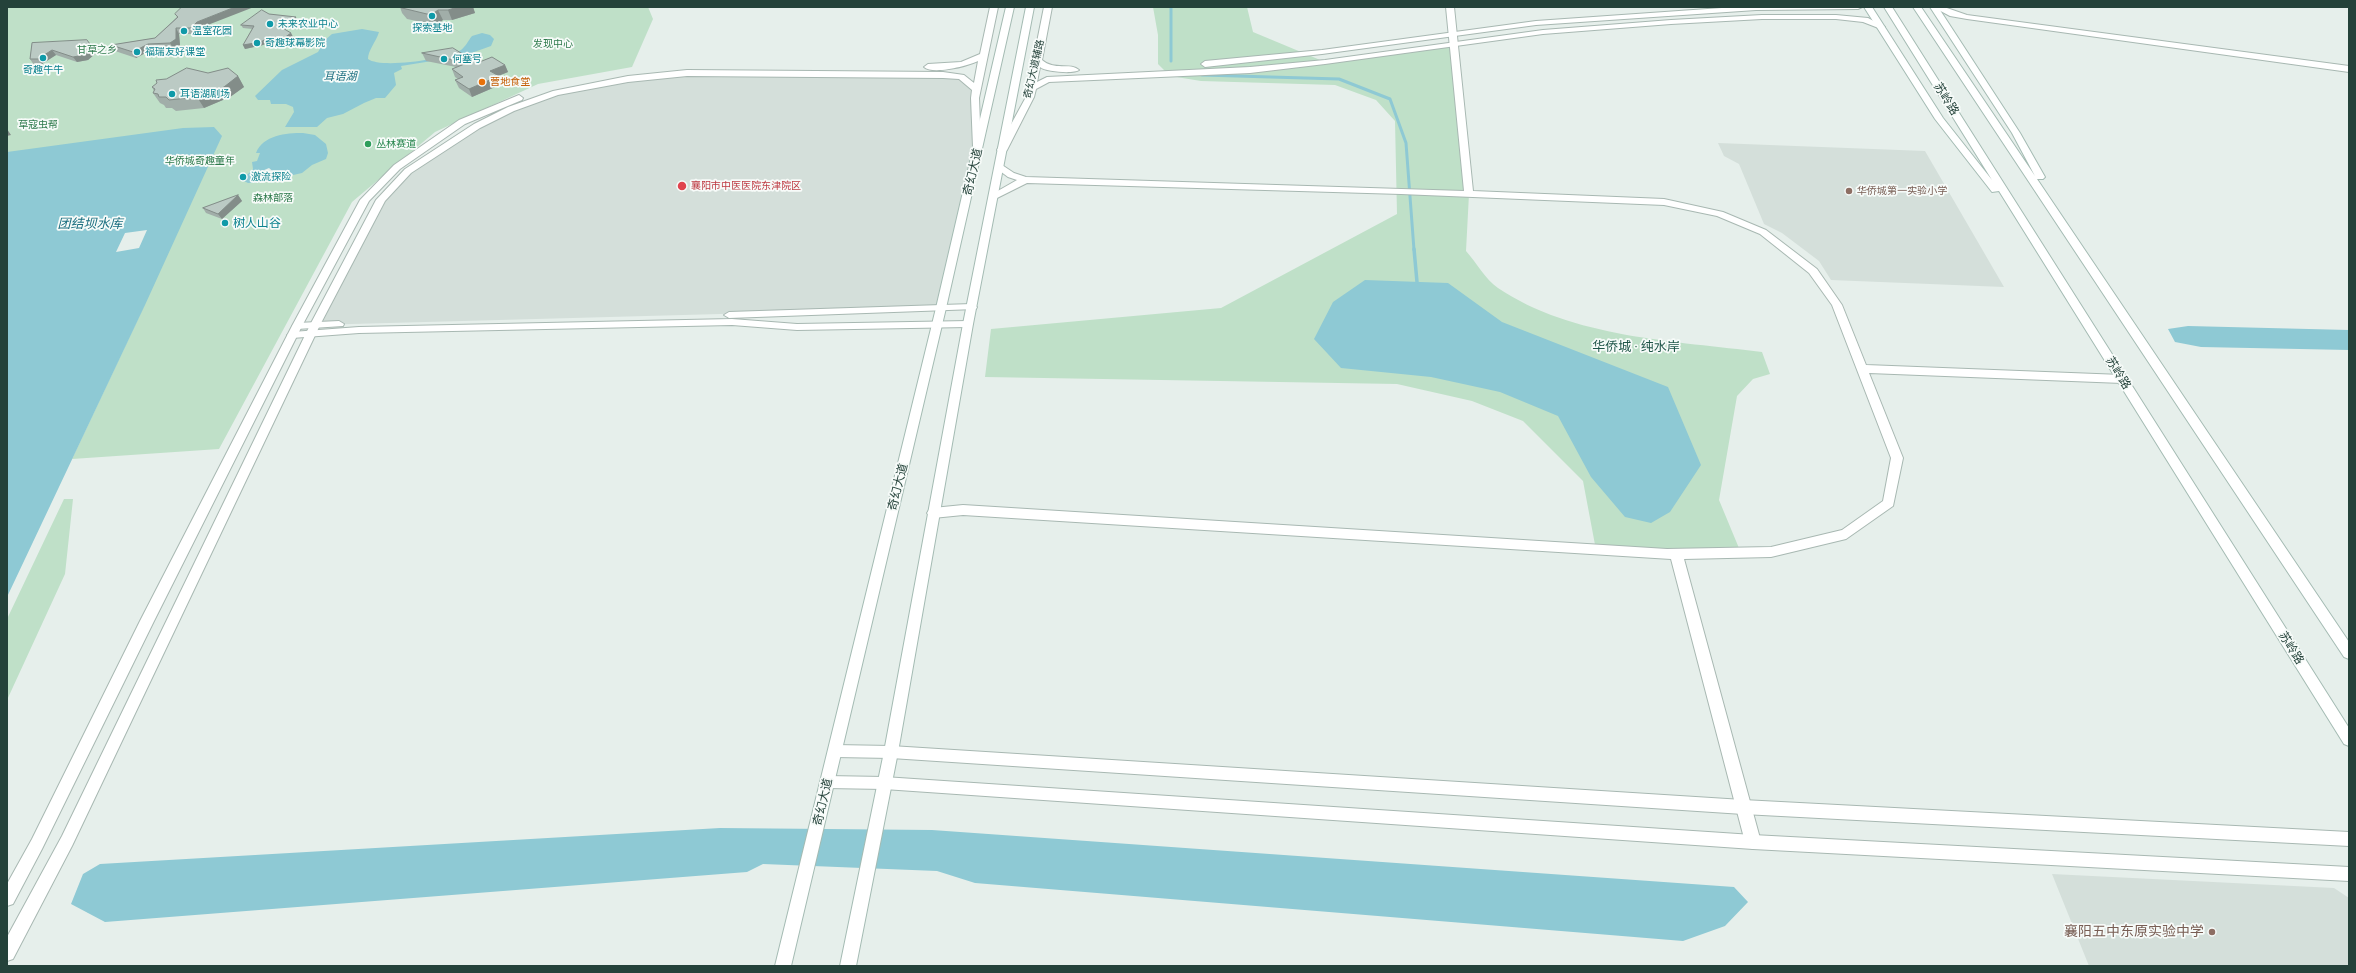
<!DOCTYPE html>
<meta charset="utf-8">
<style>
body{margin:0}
#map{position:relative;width:2356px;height:973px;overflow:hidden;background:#e6efeb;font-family:Quicksand,sans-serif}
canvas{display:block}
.frame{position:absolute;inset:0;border:8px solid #24423a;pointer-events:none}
</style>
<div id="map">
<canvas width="2356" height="973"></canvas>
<div class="frame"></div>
</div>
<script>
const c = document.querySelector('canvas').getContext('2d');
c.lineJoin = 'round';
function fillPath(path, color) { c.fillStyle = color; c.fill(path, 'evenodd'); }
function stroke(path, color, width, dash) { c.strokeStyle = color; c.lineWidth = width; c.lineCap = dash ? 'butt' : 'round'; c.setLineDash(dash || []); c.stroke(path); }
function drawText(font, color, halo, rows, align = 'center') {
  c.font = font + ' Quicksand,"Noto Sans SC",sans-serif'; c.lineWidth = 3.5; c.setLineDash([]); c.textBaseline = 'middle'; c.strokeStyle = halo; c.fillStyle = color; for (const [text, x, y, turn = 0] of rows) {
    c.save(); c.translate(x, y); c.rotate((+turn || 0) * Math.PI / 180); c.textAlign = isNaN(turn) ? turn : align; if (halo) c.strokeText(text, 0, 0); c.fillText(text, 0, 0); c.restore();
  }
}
const built = new Path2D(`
 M 687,73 L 961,77 L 977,89 L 978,147 L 941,308 L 315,325 L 381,200 L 408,171 L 477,126 L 556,93 L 628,79 Z
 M 1718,143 L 1925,151 L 2004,287 L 1831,280 L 1819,261 L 1782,233 L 1764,224 L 1739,164 L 1724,156 Z
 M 2052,874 L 2334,888 L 2349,898 L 2349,966 L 2089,966 Z`);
const green = new Path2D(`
 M 7,7 L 648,7 L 653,19 L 632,67 L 538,84 L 435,132 L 352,202 L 219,449 L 72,459 L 144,306 L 7,306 Z
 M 1153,7 L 1247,7 L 1253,32 L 1325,62 L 1455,43 L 1469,194 L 1466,251 C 1476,262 1486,280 1498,288 C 1572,338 1676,341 1762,352 L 1770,374 L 1753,379 L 1737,396 L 1719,500 L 1741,553 L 1596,550 L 1583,481 L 1523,421 L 1472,401 L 1397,384 L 985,377 L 991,329 L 1221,308 L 1397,214 L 1395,121 L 1376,100 L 1335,85 L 1201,81 L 1170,76 L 1158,64 L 1158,35 Z
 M 64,499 L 73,499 L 65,574 L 7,700 L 7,619 Z`);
const water = new Path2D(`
 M 362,29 L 379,32 C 376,42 368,50 368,59 C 381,69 446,59 461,50 C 466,46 468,41 472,36 L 482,33 L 490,35 L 494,39 L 491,46 L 463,56 L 401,66 L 402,69 L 394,73 L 396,85 L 385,98 L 376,98 L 364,103 L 343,114 L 327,118 L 317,127 L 285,127 L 294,112 L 293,107 L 286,104 L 271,104 L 270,100 L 258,100 L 255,96 L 282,70 L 318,52 L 325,40 L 332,34 Z
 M 214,127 L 222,136 L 145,305 L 7,597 L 7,152 L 183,128 Z
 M 303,133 L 315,135 L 326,144 L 328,153 L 326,159 L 312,165 L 302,173 L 262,182 L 248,183 L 242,180 L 253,169 L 252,162 L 257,161 L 260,153 L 256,153 C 263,135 286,133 303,133 Z
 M 1365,280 L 1448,283 L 1502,322 L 1668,387 L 1701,465 L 1670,512 L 1651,523 L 1625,517 L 1591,477 L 1558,416 L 1500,392 L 1431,377 L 1341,368 L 1314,339 L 1333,302 Z
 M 2188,326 L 2349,330 L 2349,350 L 2201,347 L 2175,342 L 2168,329 Z
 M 720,828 L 932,830 L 1734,887 L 1748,902 L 1725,926 L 1683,941 L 975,883 L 937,871 L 763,864 L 747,872 L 105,922 L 71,904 L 83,874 L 100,864 Z`);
const pier = new Path2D(`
 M 269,168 L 276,174 L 276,179 L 263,182 L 262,175 L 257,173 Z
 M 147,230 L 139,248 L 116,252 L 125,233 Z`);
const streamFar1 = new Path2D(`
 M 1171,7 L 1171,61
 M 1202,75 L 1339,79 L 1390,99 L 1406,143 L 1414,250`);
const stream = new Path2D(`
 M 1414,249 L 1417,282`);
const minor = new Path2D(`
 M 1446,7 L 1454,7 L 1473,191 L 1664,199 L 1723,212 L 1766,230 L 1817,269 L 1842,305 L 1866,365 L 2122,375 L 2128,379 L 2122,383 L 1869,373 L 1903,458 L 1893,506 L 1846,539 L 1771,557 L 1684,559 L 1761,842 L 1758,847 L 1753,849 L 1748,847 L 1745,842 L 1671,559 L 963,515 L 933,518 L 929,516 L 927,513 L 929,510 L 933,508 L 963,505 L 1667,549 L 1771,547 L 1842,530 L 1883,501 L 1891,458 L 1832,305 L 1809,273 L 1760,234 L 1717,216 L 1664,205 L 1401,194 L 1027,183 L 997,198 L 991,198 L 989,196 L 1017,180 L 1008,177 L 996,168 L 996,164 L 999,163 L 1014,173 L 1026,177 L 1464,191 Z
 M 972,304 L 977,307 L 976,309 L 729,318 L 724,315 L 729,312 Z
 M 732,319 L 797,324 L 968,321 L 973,324 L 968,327 L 797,330 L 732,325 L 359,333 L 292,338 L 287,335 L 292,332 L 359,327 Z
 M 339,321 L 344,324 L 343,326 L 297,329 L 292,326 L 297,323 Z`);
const tertiary = new Path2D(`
 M 990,7 L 998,7 L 979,98 L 981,149 L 978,150 L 973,147 L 971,98 L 972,90 L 959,79 L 943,78 L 687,76 L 628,82 L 558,95 L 514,111 L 480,128 L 411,173 L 385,201 L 320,325 L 72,846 L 13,959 L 7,961 L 7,937 L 62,836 L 310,325 L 376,200 L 405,169 L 474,124 L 508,107 L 553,91 L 628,76 L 687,70 L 943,72 L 964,75 L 974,83 L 978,61 C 967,66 933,75 924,67 L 928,64 L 961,62 L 980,54 Z
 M 1044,7 L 1052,7 L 1042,60 C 1054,71 1070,62 1079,70 C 1074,74 1046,72 1040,67 L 1037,82 L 1047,77 L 1250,67 L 1325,60 L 1543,30 L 1671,20 L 1762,15 L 1836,15 L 1868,18 L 1885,27 L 1881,29 L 1863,22 L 1836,19 L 1762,19 L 1671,24 L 1543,34 L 1325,64 L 1250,73 L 1049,82 L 1036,89 L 1034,97 L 1007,150 L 1005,152 L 999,152 L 997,150 L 1026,97 Z
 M 1736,7 L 1862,7 L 1858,9 L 1756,10 L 1536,25 L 1322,54 L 1205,67 L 1201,64 L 1205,61 L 1322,50 L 1536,21 Z
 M 1933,7 L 1944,7 L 1967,15 L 2349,66 L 2349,72 L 1967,19 L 1950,16 Z
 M 519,95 L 523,98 L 522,100 L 465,124 L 400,169 L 369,201 L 302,326 L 154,621 L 42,849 L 13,904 L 7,906 L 7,884 L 32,839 L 140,621 L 292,326 L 360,200 L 394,165 L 459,120 Z
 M 835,745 L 891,746 L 1743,800 L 2349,832 L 2349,846 L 1743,814 L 891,758 L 835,757 L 830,755 L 828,751 L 830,747 Z
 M 827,776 L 884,777 L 1753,835 L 2349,867 L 2349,881 L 1753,849 L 884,789 L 827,788 L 822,787 L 820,782 L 822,777 Z`);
const secondary = new Path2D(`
 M 1006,7 L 1014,7 L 946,308 L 791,966 L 775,966 L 936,308 Z
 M 1026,7 L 1034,7 L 973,324 L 898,752 L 856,966 L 840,966 L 884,752 L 963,324 Z
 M 1864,7 L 1872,7 L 1943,118 L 1992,180 L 1884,7 L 1892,7 L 2349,728 L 2349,746 L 2344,744 L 1999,191 L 1992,192 L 1935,119 Z
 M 1913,7 L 1921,7 L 2035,176 L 2012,133 L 1930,7 L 1938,7 L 2020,133 L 2045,177 L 2043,179 L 2037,179 L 2349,642 L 2349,659 L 2344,657 Z`);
const wall = new Path2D(`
 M 400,7 L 473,7 L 475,13 L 452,20 L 443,20 L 436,25 L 407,19 L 402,13 Z
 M 175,14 L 200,28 L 194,34 L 179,34 L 180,45 L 173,48 L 151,50 L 136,58 L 115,51 L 111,45 L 155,38 L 177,17 Z
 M 269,14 L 297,20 L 285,30 L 291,33 L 293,37 L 286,42 L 277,44 L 269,42 L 263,45 L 245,49 L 243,45 L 252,29 L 243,28 L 241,25 Z
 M 32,43 L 93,48 L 96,53 L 88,60 L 77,62 L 56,55 L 42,64 L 34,65 L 30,59 Z
 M 422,53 L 477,63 L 505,65 L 508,72 L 498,76 L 502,84 L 472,97 L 459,88 L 455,80 L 458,79 L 455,77 L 452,69 L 456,67 L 426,61 Z
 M 208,73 L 238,76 L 244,87 L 230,97 L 204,108 L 176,111 L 172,108 L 166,108 L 164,105 L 160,103 L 153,93 L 154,91 L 152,87 L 166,79 Z
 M 238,195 L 242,201 L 222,219 L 206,213 L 203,208 Z`);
const shadedWall = new Path2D(`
 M 235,7 L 254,7 L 200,28 L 194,34 L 191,28 L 197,22 Z
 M 458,7 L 473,7 L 475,13 L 452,20 L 448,10 Z
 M 438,10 L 443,20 L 436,25 L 431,15 Z
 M 296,17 L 297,20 L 283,31 L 281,27 Z
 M 176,28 L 179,34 L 180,45 L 173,48 L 170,43 Z
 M 291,33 L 293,37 L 286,42 L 277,44 L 275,40 Z
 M 267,38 L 269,42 L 263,45 L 245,49 L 243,45 Z
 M 148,44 L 151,50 L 136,58 L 133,52 Z
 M 93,48 L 96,53 L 88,60 L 77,62 L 73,57 Z
 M 52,50 L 56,55 L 42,64 L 38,59 Z
 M 505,65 L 508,72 L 493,78 L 490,71 Z
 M 238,76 L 244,87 L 230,97 L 204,108 L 197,97 Z
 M 499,76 L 502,84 L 472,97 L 469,89 Z
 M 7,129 L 11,135 L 7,136 Z
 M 238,195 L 242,201 L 222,219 L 218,214 Z`);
const building = new Path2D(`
 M 182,7 L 235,7 L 197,22 L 191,28 L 176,28 L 176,39 L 170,43 L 148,44 L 133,52 L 111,45 L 155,38 L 178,17 L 175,14 Z
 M 401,7 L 458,7 L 448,10 L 438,10 L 431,15 L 402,8 Z
 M 262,10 L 269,14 L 296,17 L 281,27 L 291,33 L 284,38 L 275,40 L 267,38 L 261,42 L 243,45 L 254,26 L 241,25 Z
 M 87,40 L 93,48 L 84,55 L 73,57 L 52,50 L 38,59 L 30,59 L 32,43 Z
 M 453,48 L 477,63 L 492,57 L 505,65 L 490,71 L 499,76 L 469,89 L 455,80 L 463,77 L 452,69 L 467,63 L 422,53 Z
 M 187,68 L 208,73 L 228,68 L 238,76 L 224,87 L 197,97 L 169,100 L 166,97 L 159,97 L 158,94 L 153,93 L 155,89 L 152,87 L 157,83 L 156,80 L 166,79 Z
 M 238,195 L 218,214 L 203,208 Z`);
const markers = [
 [432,16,4,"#0f9aa8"],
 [270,24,4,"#0f9aa8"],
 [184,31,4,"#0f9aa8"],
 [257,43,4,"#0f9aa8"],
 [137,52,4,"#0f9aa8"],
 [43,58,4,"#0f9aa8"],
 [444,59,4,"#0f9aa8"],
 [482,82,4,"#e8710a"],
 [172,94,4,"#0f9aa8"],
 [368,144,4,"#2e9e5b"],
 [243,177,4,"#0f9aa8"],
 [682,186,5,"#e0444e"],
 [1849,191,4,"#8d6e63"],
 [225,223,4,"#0f9aa8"],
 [2212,932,4,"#8d6e63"]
];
const farCulturenames = [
 ["未来农业中心",278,24],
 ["探索基地",432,28,"center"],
 ["温室花园",192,31],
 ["奇趣球幕影院",265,43],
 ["福瑞友好课堂",145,52],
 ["何塞号",452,59],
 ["奇趣牛牛",43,70,"center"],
 ["耳语湖剧场",180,94],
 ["激流探险",251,177]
];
const farParknames = [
 ["发现中心",553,44],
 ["甘草之乡",97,50],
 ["草寇虫帮",38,125],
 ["华侨城奇趣童年",200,161],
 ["森林部落",273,198]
];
const farStreetnames = [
 ["奇幻大道辅路",1034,69,-77]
];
const farFoodnames = [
 ["营地食堂",490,82]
];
const farLeisurenames = [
 ["丛林赛道",376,144]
];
const farHealthnames = [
 ["襄阳市中医医院东津院区",691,186]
];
const farEducationnames = [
 ["华侨城第一实验小学",1857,191]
];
const farWaternames = [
 ["耳语湖",340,77]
];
const streetNames = [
 ["苏岭路",1946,99,58],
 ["奇幻大道",973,172,-77],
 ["苏岭路",2118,373,58],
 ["奇幻大道",898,487,-76],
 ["苏岭路",2291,648,58],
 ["奇幻大道",823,802,-77]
];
const cultureNames = [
 ["树人山谷",233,223]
];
const waterNames = [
 ["团结坝水库",90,224]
];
const neighbourhoodNames = [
 ["华侨城 · 纯水岸",1636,347]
];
const nearEducationnames = [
 ["襄阳五中东原实验中学",2204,932]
];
fillPath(built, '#d4dfda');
fillPath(green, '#bfe0c8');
fillPath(water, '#8ec9d4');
fillPath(pier, '#e6efeb');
stroke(streamFar1, '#8ec9d4', 3);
stroke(stream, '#8ec9d4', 3.5);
stroke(minor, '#a8b8b2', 2);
stroke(tertiary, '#a8b8b2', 2);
stroke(secondary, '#a4bbb3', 2);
fillPath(minor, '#fff');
fillPath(tertiary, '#fff');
fillPath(secondary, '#fff');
fillPath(wall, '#a1aea9');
fillPath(shadedWall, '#838d89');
fillPath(building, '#bbcac4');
stroke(building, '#838d89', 1);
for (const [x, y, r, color] of markers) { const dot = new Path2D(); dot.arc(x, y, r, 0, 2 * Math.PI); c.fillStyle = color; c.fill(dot); stroke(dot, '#f7fbf9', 1.5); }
drawText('10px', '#0d838f', '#f7fbf9', farCulturenames, 'left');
drawText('10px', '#2d7a4b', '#f7fbf9', farParknames);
drawText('10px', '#24423a', '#f7fbf9', farStreetnames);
drawText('10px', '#c56008', '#f7fbf9', farFoodnames, 'left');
drawText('10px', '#27864d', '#f7fbf9', farLeisurenames, 'left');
drawText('10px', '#be3a42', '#f7fbf9', farHealthnames, 'left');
drawText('10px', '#785e54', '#f7fbf9', farEducationnames, 'left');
drawText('italic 11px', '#1c6f80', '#f7fbf9', farWaternames);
drawText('12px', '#24423a', '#f7fbf9', streetNames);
drawText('12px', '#0d838f', '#f7fbf9', cultureNames, 'left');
drawText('italic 13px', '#1c6f80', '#f7fbf9', waterNames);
drawText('13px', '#1f5548', '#f7fbf9', neighbourhoodNames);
drawText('14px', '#785e54', '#f7fbf9', nearEducationnames, 'right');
</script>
